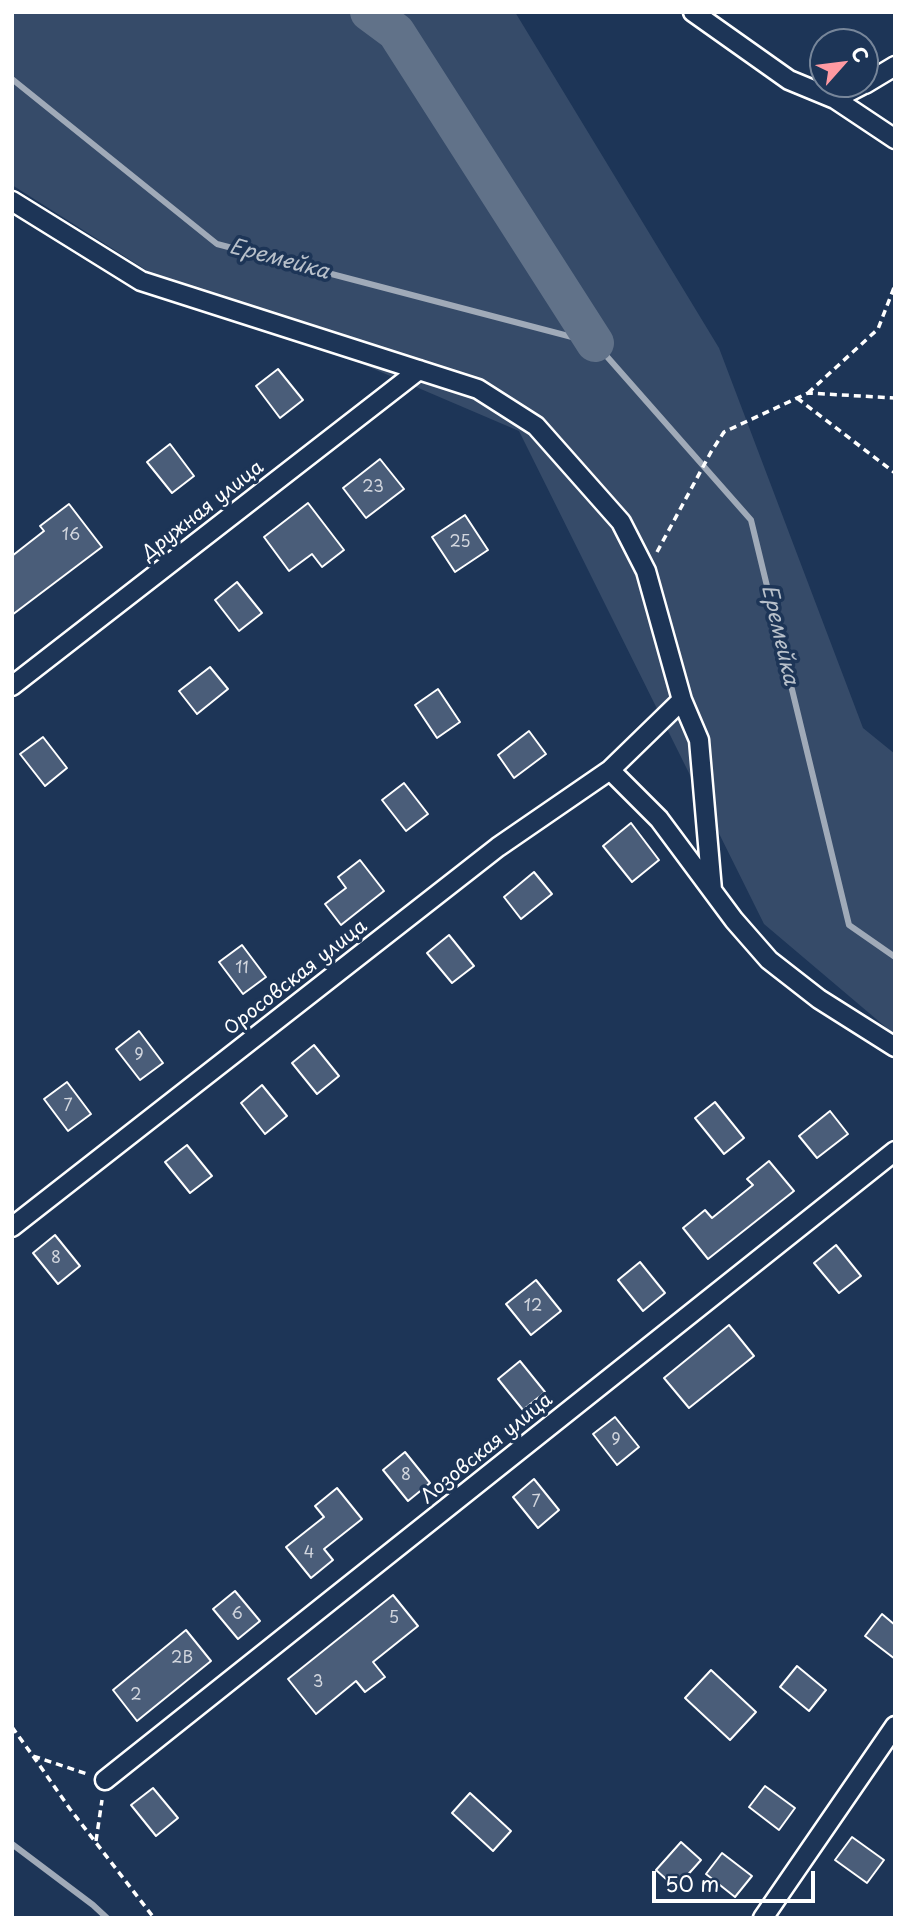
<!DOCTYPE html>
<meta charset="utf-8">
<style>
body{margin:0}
#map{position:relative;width:907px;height:1930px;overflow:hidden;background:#1d3557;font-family:"Playpen Sans",sans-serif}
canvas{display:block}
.frame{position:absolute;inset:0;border:14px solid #fff;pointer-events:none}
.north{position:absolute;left:809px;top:28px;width:70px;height:70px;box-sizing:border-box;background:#1d3557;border:2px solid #77869a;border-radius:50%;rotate:62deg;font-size:19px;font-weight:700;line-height:28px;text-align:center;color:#fff}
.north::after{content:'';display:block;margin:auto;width:24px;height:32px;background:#ff9aa2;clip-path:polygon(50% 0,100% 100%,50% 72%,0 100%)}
.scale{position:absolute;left:652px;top:1871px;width:163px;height:32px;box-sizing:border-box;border:4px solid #fff;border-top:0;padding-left:9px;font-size:21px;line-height:24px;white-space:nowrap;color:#fff;-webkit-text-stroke:5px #1d3557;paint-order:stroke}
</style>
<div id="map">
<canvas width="907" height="1930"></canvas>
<div class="frame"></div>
<div class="north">С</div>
<div class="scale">50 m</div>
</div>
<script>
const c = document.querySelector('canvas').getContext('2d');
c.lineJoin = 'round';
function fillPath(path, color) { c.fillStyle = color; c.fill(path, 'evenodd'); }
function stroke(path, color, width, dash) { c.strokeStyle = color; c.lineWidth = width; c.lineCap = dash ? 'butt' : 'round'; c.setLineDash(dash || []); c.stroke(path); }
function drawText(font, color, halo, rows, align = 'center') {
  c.font = font + ' "Playpen Sans",sans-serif'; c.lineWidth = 7; c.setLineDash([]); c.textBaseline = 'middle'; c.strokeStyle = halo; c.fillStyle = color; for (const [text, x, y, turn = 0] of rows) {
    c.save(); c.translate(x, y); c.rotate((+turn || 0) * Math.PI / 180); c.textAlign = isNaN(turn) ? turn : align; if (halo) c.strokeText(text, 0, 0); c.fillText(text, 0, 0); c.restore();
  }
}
const green = new Path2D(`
 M 12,12 L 515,12 L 719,348 L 863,728 L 895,754 L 895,1035 L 764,924 L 519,431 L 154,275 L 12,185 Z`);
const stream = new Path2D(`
 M 12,79 L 217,244 L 595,343 L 751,520 L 849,925 L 895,957
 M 12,1844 L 93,1905 L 107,1918`);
const river = new Path2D(`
 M 369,12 L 396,32 L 595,343`);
const building = new Path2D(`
 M 278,369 L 303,400 L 280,418 L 256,386 Z
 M 170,444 L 194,476 L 172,493 L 147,462 Z
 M 380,459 L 404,489 L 366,518 L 343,488 Z
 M 308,503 L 344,550 L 322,567 L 312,554 L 289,571 L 264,537 Z
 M 69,504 L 102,547 L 12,615 L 12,556 L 44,531 L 40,526 Z
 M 465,515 L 488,550 L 455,572 L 432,537 Z
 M 237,582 L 262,613 L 239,631 L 215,600 Z
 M 210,667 L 228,689 L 197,714 L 179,691 Z
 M 438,689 L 460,722 L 437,738 L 415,705 Z
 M 529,731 L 546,754 L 514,778 L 498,755 Z
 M 43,737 L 67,768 L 45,786 L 20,754 Z
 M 404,783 L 428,814 L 406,831 L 382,800 Z
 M 631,823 L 659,860 L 632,882 L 603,846 Z
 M 360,860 L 384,891 L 341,925 L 325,904 L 346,888 L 338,877 Z
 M 534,872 L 552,894 L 521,919 L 504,897 Z
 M 449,935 L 474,966 L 452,983 L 427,953 Z
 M 242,945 L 266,977 L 243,994 L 219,962 Z
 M 139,1031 L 163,1063 L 140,1080 L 116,1049 Z
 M 314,1045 L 339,1076 L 317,1094 L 292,1063 Z
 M 67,1082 L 91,1114 L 68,1131 L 44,1099 Z
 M 262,1085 L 287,1116 L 265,1134 L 241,1103 Z
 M 715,1102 L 744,1138 L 724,1154 L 695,1118 Z
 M 830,1111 L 848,1134 L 817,1158 L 799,1136 Z
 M 187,1145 L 212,1176 L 190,1193 L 165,1162 Z
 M 769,1161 L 794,1191 L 708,1259 L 683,1228 L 705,1210 L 712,1218 L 753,1185 L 747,1179 Z
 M 55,1235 L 80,1266 L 58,1284 L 33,1253 Z
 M 836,1245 L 861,1276 L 839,1293 L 814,1263 Z
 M 640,1262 L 665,1293 L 643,1311 L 618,1280 Z
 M 536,1280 L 561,1311 L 531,1335 L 506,1304 Z
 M 729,1325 L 754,1356 L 689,1408 L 664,1378 Z
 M 520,1361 L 545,1392 L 523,1410 L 498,1379 Z
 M 615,1417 L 639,1447 L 617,1465 L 593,1434 Z
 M 405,1452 L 430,1483 L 408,1501 L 383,1470 Z
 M 534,1479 L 559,1510 L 538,1528 L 513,1497 Z
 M 337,1488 L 362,1519 L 324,1549 L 333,1560 L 311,1578 L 286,1547 L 324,1517 L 315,1506 Z
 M 235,1591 L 260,1621 L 238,1639 L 213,1609 Z
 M 393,1595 L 418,1626 L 373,1662 L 385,1677 L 365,1692 L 356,1681 L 316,1714 L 288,1679 Z
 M 882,1614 L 895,1625 L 895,1659 L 865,1636 Z
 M 186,1630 L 211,1661 L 137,1721 L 113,1690 Z
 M 797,1666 L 826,1690 L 809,1711 L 780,1687 Z
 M 711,1670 L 756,1712 L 730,1740 L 685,1698 Z
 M 765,1786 L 795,1808 L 779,1830 L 749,1807 Z
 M 153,1788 L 178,1818 L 156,1836 L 131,1805 Z
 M 470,1793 L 511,1831 L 493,1851 L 452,1813 Z
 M 852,1837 L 884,1860 L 867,1883 L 835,1860 Z
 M 681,1842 L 701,1860 L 676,1888 L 656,1870 Z
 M 722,1853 L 752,1876 L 735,1897 L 706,1874 Z`);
const path = new Path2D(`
 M 808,393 L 878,329 L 895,285
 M 797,398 L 895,473
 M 657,552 L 711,452 L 724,432 L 808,393 L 895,398
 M 12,1727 L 33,1756 L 87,1774
 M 33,1756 L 70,1809 L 154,1918
 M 96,1841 L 102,1800`);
const minor = new Path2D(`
 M 693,12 L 789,80 L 835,99 L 895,139
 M 865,84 L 895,66
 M 835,99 L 864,84
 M 12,201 L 141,281 L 478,389 L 536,426 L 621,522 L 646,571 L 682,700 L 610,770 L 498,847 L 12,1227
 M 12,686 L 419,370
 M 682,700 L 699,740 L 712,890
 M 610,770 L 659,819 L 734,920 L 769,960 L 819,999 L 895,1047
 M 105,1780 L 895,1151
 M 763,1918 L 895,1726`);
const numberNames = [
 ["23",373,488],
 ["16",71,536],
 ["25",460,543],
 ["11",242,969],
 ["9",139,1056],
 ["7",68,1107],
 ["8",56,1259],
 ["12",533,1307],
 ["9",616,1441],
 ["8",406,1476],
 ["7",536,1503],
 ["4",309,1554],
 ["6",237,1615],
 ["5",394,1619],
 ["2В",182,1659],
 ["3",318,1683],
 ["2",136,1696]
];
const streetNames = [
 ["Дружная улица",203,511,-38],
 ["Оросовская улица",296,978,-38],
 ["Лозовская улица",487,1449,-39]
];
const waterNames = [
 ["Еремейка",279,260,15],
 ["Еремейка",779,635,77]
];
fillPath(green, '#364b69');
stroke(stream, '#a0aab8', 6);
stroke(river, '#617289', 38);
fillPath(building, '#4a5d79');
stroke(building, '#fff', 2);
stroke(minor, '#fff', 23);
stroke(path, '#fff', 3.5, [7, 5]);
stroke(minor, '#1d3557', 18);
drawText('16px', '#d2d6de', null, numberNames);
drawText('19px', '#fff', '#1d3557', streetNames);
drawText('italic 21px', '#b8c0ca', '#1d3557', waterNames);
</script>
